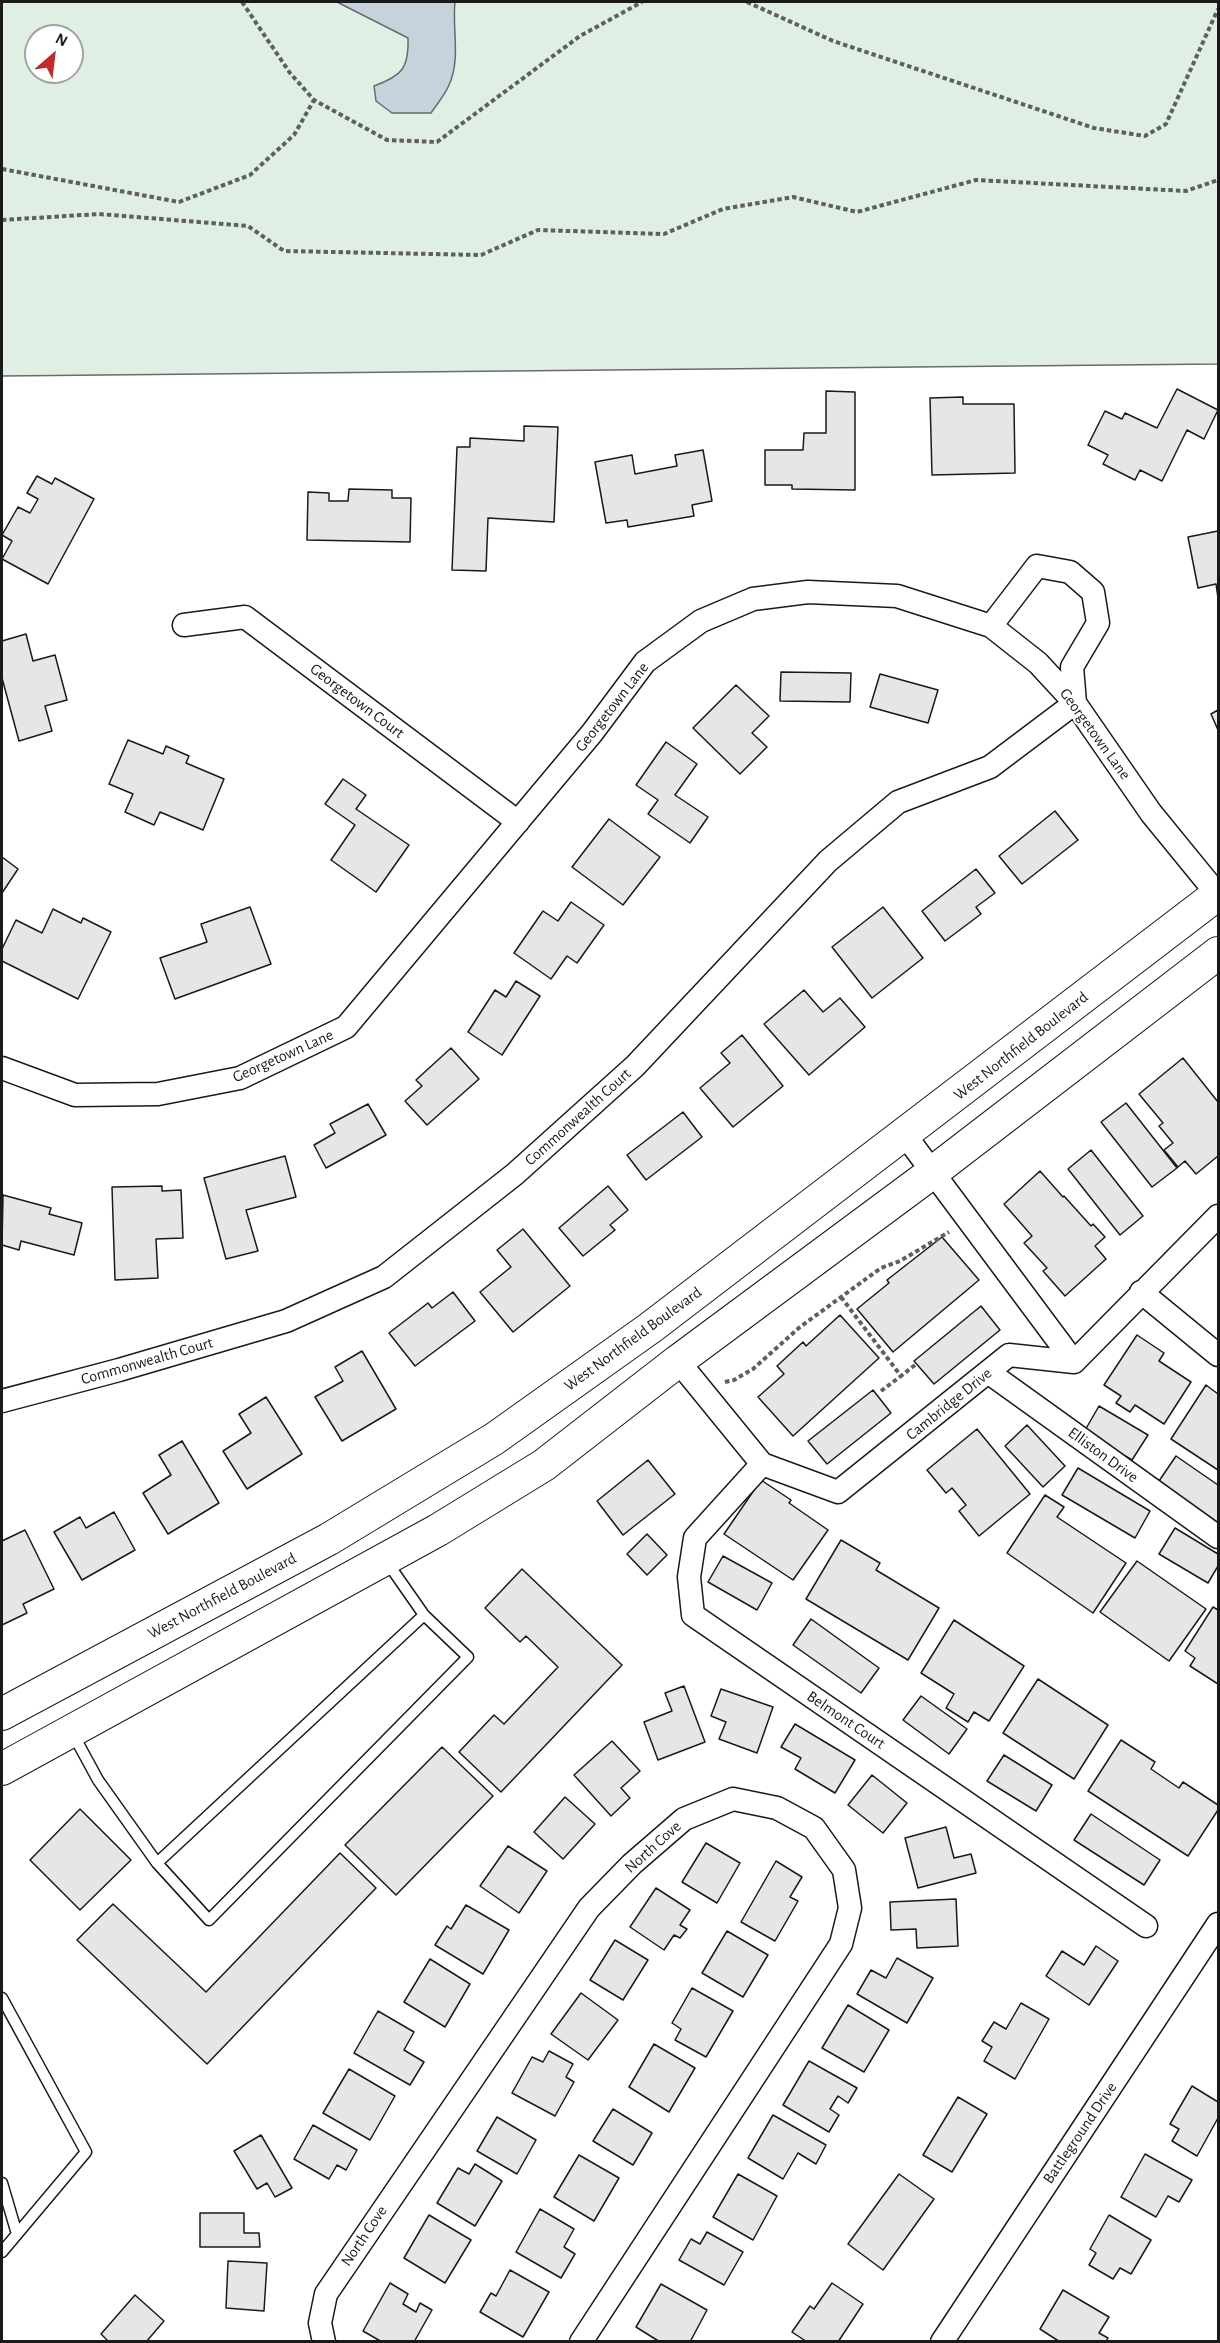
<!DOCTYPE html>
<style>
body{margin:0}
#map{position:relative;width:1220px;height:2343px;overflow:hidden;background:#fff;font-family:"Alegreya Sans",sans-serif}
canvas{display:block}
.frame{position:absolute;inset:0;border:3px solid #1a1a1a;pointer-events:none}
.north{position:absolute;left:24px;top:24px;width:60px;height:60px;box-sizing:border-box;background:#fff;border:2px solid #a3a3a3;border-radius:50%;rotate:28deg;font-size:16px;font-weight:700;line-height:24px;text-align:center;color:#1a1a1a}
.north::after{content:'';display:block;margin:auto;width:21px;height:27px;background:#c62828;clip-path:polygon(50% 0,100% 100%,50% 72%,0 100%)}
</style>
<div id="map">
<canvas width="1220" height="2343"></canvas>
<div class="frame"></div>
<div class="north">N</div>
</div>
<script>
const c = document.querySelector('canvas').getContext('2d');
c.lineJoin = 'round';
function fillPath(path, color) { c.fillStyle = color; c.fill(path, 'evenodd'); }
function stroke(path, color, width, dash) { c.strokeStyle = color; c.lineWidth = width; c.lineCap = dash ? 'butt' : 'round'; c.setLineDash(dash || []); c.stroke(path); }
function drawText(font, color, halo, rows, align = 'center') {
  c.font = font + ' "Alegreya Sans",sans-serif'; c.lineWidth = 4.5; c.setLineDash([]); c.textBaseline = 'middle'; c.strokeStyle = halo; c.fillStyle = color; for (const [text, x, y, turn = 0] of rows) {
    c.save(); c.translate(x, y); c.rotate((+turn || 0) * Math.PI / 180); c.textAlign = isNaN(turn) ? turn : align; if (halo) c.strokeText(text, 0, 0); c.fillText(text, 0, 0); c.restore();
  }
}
const green = new Path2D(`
 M 2,2 L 1218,2 L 1218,364 L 2,376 ZM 36,36 L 72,36 L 72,72 L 36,72 Z`);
const water = new Path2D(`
 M 337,2 L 455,2 C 452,29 461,59 449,85 C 445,95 437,104 431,113 L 392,113 L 376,101 L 374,86 C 402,76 409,68 408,38 Z`);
const building = new Path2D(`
 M 1177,389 L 1218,410 L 1204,439 L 1187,430 L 1162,481 L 1140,470 L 1135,480 L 1103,464 L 1108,455 L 1088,445 L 1105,411 L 1122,419 L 1125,413 L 1157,428 Z
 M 826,391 L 855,392 L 855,490 L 792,489 L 792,485 L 765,485 L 765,450 L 803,450 L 804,433 L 826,433 Z
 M 963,397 L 963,404 L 1014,404 L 1015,473 L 932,475 L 930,398 Z
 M 524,426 L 558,427 L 554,522 L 488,518 L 486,571 L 452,570 L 457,447 L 470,447 L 470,438 L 524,441 Z
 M 703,450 L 712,501 L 692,505 L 694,516 L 628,527 L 627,520 L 606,523 L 595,462 L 632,455 L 635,474 L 677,466 L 675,455 Z
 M 37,476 L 52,484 L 55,478 L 94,499 L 48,584 L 2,559 L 12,541 L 2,535 L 18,507 L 30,513 L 38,499 L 27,493 Z
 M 349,489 L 392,490 L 392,498 L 411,498 L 410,542 L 307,540 L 308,492 L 329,493 L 329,501 L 348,501 Z
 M 1218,531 L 1218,598 L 1216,584 L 1198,588 L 1188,537 Z
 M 26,634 L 33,661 L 55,655 L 67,700 L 45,706 L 52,731 L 19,741 L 2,678 L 2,641 Z
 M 781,672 L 851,673 L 850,702 L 780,701 Z
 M 880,674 L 938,690 L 928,723 L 870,707 Z
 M 736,685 L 769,716 L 752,733 L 767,747 L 740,774 L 693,728 Z
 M 1218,710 L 1218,730 L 1211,714 Z
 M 128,740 L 163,754 L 166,746 L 189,756 L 186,763 L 224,779 L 203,830 L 160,812 L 154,825 L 125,812 L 133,794 L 109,784 Z
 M 666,742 L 697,764 L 675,795 L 708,817 L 690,843 L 648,814 L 658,800 L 636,785 Z
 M 343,779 L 366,795 L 356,809 L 409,845 L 376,892 L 331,860 L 355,825 L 325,804 Z
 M 1055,811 L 1078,840 L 1022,884 L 999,856 Z
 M 609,819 L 660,857 L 623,905 L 572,867 Z
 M 2,857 L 18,869 L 2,893 Z
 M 976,869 L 995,893 L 976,907 L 981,914 L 945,941 L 922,911 Z
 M 571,902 L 604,925 L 577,963 L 567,956 L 551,979 L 514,953 L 543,911 L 558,921 Z
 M 250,907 L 271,964 L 175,999 L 160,958 L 207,942 L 201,924 Z
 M 883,907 L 923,958 L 872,998 L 832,947 Z
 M 53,909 L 81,923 L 83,918 L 111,932 L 78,999 L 2,961 L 2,949 L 16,920 L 42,933 Z
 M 516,981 L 540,996 L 502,1055 L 468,1032 L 495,990 L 506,997 Z
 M 804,990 L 823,1012 L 840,998 L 865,1027 L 809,1075 L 764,1024 Z
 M 742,1035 L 783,1086 L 733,1127 L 700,1088 L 730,1063 L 721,1053 Z
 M 451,1048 L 479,1079 L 427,1125 L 405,1101 L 422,1086 L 416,1080 Z
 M 1183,1058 L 1218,1102 L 1218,1156 L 1196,1174 L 1185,1161 L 1178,1167 L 1164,1150 L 1173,1143 L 1159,1126 L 1163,1123 L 1139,1094 Z
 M 1126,1103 L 1177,1168 L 1152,1187 L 1101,1122 Z
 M 368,1104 L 386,1135 L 326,1168 L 314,1145 L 335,1133 L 330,1124 Z
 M 683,1112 L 702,1137 L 646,1180 L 627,1155 Z
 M 1091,1150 L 1143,1216 L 1120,1235 L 1068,1169 Z
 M 285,1156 L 296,1197 L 246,1210 L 258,1251 L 226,1259 L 204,1178 Z
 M 1040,1171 L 1063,1197 L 1064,1196 L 1091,1226 L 1093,1224 L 1105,1237 L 1095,1246 L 1106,1259 L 1065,1296 L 1043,1271 L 1047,1268 L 1024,1243 L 1032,1236 L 1004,1204 Z
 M 162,1186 L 162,1191 L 181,1190 L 183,1238 L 156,1239 L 158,1278 L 115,1280 L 112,1187 Z
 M 608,1186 L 628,1210 L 610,1225 L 615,1230 L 583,1256 L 559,1228 Z
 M 3,1195 L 51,1208 L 49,1214 L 82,1223 L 74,1255 L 21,1241 L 19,1250 L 2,1245 Z
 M 523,1229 L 570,1286 L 513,1332 L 480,1292 L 511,1267 L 497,1250 Z
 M 942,1237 L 979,1280 L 893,1352 L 857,1309 L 889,1283 L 887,1280 Z
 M 453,1292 L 475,1321 L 415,1366 L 389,1333 L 428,1303 L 432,1308 Z
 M 981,1306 L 1000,1330 L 934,1384 L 914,1361 Z
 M 840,1315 L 879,1358 L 793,1436 L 758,1397 L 784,1374 L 777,1366 L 803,1342 L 806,1346 Z
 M 1137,1335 L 1164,1353 L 1159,1361 L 1191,1382 L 1164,1424 L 1135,1405 L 1130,1412 L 1116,1403 L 1121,1396 L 1104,1385 Z
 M 362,1351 L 396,1409 L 342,1441 L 315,1397 L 343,1381 L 335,1367 Z
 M 1206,1385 L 1218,1394 L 1218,1470 L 1171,1439 Z
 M 873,1390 L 891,1413 L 827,1464 L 808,1441 Z
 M 266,1397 L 302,1454 L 247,1489 L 223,1451 L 251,1433 L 239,1414 Z
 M 1099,1406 L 1148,1435 L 1132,1460 L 1084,1432 Z
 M 1027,1425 L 1065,1466 L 1043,1487 L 1005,1446 Z
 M 977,1429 L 1030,1494 L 979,1536 L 959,1511 L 966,1505 L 952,1488 L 946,1493 L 927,1470 Z
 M 182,1441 L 219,1503 L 168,1534 L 143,1493 L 171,1475 L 159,1455 Z
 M 1176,1456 L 1218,1485 L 1218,1523 L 1159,1481 Z
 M 648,1460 L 675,1494 L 623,1535 L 597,1501 Z
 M 1078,1468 L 1150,1511 L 1135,1538 L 1062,1495 Z
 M 761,1480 L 791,1500 L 789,1503 L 828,1530 L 793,1580 L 724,1534 Z
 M 1045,1495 L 1064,1507 L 1057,1517 L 1126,1563 L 1093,1613 L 1007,1553 Z
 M 114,1512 L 135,1550 L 82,1580 L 54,1532 L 80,1517 L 86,1528 Z
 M 1175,1528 L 1218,1554 L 1218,1566 L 1208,1583 L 1159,1554 Z
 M 25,1530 L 54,1589 L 23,1604 L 27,1613 L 2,1625 L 2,1541 Z
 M 647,1534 L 667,1555 L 647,1575 L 627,1554 Z
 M 841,1540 L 880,1563 L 876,1570 L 939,1608 L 908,1660 L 806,1599 Z
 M 723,1556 L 772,1583 L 757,1610 L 708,1582 Z
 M 1137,1561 L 1206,1609 L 1169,1661 L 1100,1612 Z
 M 522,1569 L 622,1665 L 501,1792 L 459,1752 L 494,1715 L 504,1724 L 558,1667 L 526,1636 L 520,1642 L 485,1608 Z
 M 1213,1607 L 1218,1610 L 1218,1684 L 1190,1666 L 1195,1658 L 1185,1651 Z
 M 811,1619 L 879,1668 L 861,1693 L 793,1645 Z
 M 954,1620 L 1024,1666 L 989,1721 L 974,1712 L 968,1722 L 946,1708 L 954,1694 L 921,1673 Z
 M 1038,1679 L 1108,1725 L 1074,1779 L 1003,1733 Z
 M 684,1686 L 705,1742 L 658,1760 L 644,1722 L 672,1711 L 665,1693 Z
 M 721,1689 L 773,1707 L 757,1753 L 719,1739 L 726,1722 L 711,1716 Z
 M 921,1696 L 967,1729 L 949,1754 L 903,1720 Z
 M 795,1724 L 855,1760 L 835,1793 L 795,1769 L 801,1758 L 781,1747 Z
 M 1121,1740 L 1155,1762 L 1151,1769 L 1179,1788 L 1183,1782 L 1218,1805 L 1218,1810 L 1188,1856 L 1088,1791 Z
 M 612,1741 L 640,1771 L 621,1788 L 630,1798 L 611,1816 L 574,1775 Z
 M 442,1747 L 493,1796 L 396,1895 L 345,1845 Z
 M 1004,1755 L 1052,1785 L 1036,1811 L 987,1781 Z
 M 872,1775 L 907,1803 L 883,1833 L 848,1805 Z
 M 565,1797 L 595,1824 L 563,1859 L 534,1832 Z
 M 80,1809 L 131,1860 L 80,1910 L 30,1860 Z
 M 1091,1814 L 1160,1860 L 1144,1885 L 1074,1840 Z
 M 946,1827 L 954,1858 L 971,1854 L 976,1873 L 918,1888 L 905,1838 Z
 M 706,1843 L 740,1863 L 717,1903 L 682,1882 Z
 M 508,1846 L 547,1871 L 519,1913 L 480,1886 Z
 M 340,1853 L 376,1888 L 207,2064 L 77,1940 L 113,1904 L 206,1992 Z
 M 776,1861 L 802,1877 L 790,1897 L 798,1901 L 775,1941 L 741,1922 Z
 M 656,1888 L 690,1910 L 680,1925 L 687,1929 L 680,1938 L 674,1935 L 664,1950 L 630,1927 Z
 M 956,1899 L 958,1946 L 917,1948 L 916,1929 L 891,1930 L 890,1902 Z
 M 466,1905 L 509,1930 L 483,1974 L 435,1945 L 447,1926 L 451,1929 Z
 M 727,1931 L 768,1955 L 743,1997 L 702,1973 Z
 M 615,1940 L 648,1960 L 623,2000 L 590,1980 Z
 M 1096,1946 L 1118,1961 L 1089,2005 L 1046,1976 L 1062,1951 L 1084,1965 Z
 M 897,1958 L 933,1978 L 907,2023 L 857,1994 L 871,1970 L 886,1978 Z
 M 430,1959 L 470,1984 L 445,2027 L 404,2002 Z
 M 692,1988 L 733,2011 L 706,2057 L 675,2040 L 681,2029 L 672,2023 Z
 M 581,1993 L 618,2020 L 588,2060 L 551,2034 Z
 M 1021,2003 L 1049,2019 L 1015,2079 L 984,2061 L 992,2047 L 982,2041 L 994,2022 L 1006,2029 Z
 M 848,2005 L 889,2030 L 864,2072 L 822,2048 Z
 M 378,2011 L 414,2032 L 404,2050 L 424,2062 L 410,2085 L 354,2053 Z
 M 654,2044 L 695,2068 L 669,2112 L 629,2087 Z
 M 549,2051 L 573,2064 L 566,2077 L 574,2082 L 555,2116 L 512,2093 L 532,2057 L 543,2062 Z
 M 809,2061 L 857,2088 L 848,2103 L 838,2096 L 830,2109 L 839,2115 L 829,2132 L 783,2105 Z
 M 349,2069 L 395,2096 L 370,2140 L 323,2113 Z
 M 1192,2086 L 1218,2102 L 1218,2118 L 1197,2156 L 1172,2141 L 1179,2129 L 1170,2124 Z
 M 958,2097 L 987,2114 L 952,2172 L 923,2155 Z
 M 613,2109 L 652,2133 L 633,2165 L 593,2141 Z
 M 773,2115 L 826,2145 L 816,2164 L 798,2153 L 783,2179 L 748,2158 Z
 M 497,2117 L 536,2140 L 517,2174 L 477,2151 Z
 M 313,2125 L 357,2150 L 346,2170 L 337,2165 L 329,2179 L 294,2159 Z
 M 261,2135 L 292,2188 L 275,2197 L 267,2183 L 257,2189 L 234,2151 Z
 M 1145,2154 L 1192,2180 L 1179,2202 L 1168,2196 L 1156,2217 L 1121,2197 Z
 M 579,2155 L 619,2178 L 594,2221 L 554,2197 Z
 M 475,2164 L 502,2181 L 475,2226 L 437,2203 L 458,2168 L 469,2174 Z
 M 738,2174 L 777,2196 L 753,2240 L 713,2217 Z
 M 899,2174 L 934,2199 L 883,2270 L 848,2244 Z
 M 540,2209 L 574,2229 L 564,2247 L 575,2254 L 561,2278 L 516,2252 Z
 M 200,2213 L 244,2213 L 244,2233 L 259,2233 L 260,2247 L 200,2247 Z
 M 429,2215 L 471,2240 L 445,2283 L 404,2258 Z
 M 1109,2215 L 1151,2240 L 1131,2274 L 1120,2268 L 1113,2279 L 1089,2265 L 1096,2253 L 1090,2249 Z
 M 707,2232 L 743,2252 L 724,2285 L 679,2260 L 691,2239 L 700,2244 Z
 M 228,2261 L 267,2263 L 264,2311 L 226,2308 Z
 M 510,2270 L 549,2292 L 523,2337 L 480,2312 L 491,2293 L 496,2296 Z
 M 390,2283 L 408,2294 L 403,2304 L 416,2312 L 420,2303 L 432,2310 L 414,2342 L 382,2342 L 363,2331 Z
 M 832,2283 L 863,2304 L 838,2342 L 807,2342 L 792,2332 L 810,2306 L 814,2309 Z
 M 661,2284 L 707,2310 L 690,2342 L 660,2342 L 636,2327 Z
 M 1063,2290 L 1109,2317 L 1099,2333 L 1108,2338 L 1106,2342 L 1060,2342 L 1040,2329 Z
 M 135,2295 L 164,2321 L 146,2342 L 109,2342 L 101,2334 Z`);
const path = new Path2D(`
 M 242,2 L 290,73 L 314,100 L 387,140 L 437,142 L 580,36 L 642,2
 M 747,2 L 833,41 L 1094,128 L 1145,136 L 1166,124 L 1218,9
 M 2,169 L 179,202 L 250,175 L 294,135 L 314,100
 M 2,220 L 99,214 L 248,226 L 284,251 L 481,255 L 538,230 L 664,234 L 723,209 L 793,197 L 857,212 L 976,180 L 1186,191 L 1218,180
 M 841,1297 L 901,1376 L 915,1365
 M 725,1382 L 734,1380 L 753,1369 L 800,1327 L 881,1268 L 900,1261 L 949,1232
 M 881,1391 L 901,1376`);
const lane = new Path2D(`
 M 73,1734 L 98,1780 L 157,1863 L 209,1920 L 468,1657 L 424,1615 L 387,1562
 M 157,1863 L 424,1615
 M 2,1998 L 86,2152 L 2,2252
 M 2,2183 L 17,2234`);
const street = new Path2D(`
 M 184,625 L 245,617 L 518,822
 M 2,1068 L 75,1095 L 158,1094 L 240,1078 L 346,1027 L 592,733 L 645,662 L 701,621 L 753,599 L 808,592 L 897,596 L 991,626 L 1038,663 L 1075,703 L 1151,813 L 1218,895
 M 905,1135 L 1074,1362
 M 1141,1292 L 1218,1355
 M 678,1361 L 762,1464 L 838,1492 L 1009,1355 L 1074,1362 L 1218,1216
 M 988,1372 L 1218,1537
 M 2,1401 L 119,1370 L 286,1321 L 384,1277 L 515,1174 L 635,1066 L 828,861 L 898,802 L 990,767 L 1075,703 L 1072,667 L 1098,623 L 1093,592 L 1070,572 L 1037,566 L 991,626
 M 762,1464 L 695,1538 L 689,1577 L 693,1615 L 1146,1926
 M 324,2342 L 320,2323 L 326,2294 L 589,1908 L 632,1864 L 684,1819 L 733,1799 L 777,1808 L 814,1828 L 844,1870 L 850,1908 L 841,1944 L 581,2342
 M 942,2342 L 1218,1924`);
const secondary = new Path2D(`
 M 2,1714 L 329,1539 L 494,1439 L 650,1328 L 1218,894
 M 2,1769 L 438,1530 L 544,1465 L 678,1361 L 933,1172 L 1218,953`);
const streetNames = [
 ["Georgetown Court",357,701,37],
 ["Georgetown Lane",612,707,-52],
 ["Georgetown Lane",1095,734,54],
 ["West Northfield Boulevard",1021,1046,-38],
 ["Georgetown Lane",283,1056,-24],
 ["Commonwealth Court",578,1117,-42],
 ["West Northfield Boulevard",633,1339,-36],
 ["Commonwealth Court",147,1361,-16],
 ["Cambridge Drive",949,1404,-39],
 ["Elliston Drive",1103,1455,36],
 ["West Northfield Boulevard",222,1596,-28],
 ["Belmont Court",846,1720,34],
 ["North Cove",653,1847,-42],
 ["Battleground Drive",1080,2133,-56],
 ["North Cove",364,2236,-56]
];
fillPath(green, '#e0efe3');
stroke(green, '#6a6a6a', 1.5);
fillPath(water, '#c6d2dc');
stroke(water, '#6a6a6a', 1.5);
fillPath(building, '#e6e6e6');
stroke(building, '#1a1a1a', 1.5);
stroke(lane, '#1a1a1a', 13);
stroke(street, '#1a1a1a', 25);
stroke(secondary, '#1a1a1a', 34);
stroke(path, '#5f5f5f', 4, [4.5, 3]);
stroke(lane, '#fff', 10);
stroke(street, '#fff', 22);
stroke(secondary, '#fff', 32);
drawText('16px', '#1a1a1a', '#fff', streetNames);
</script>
